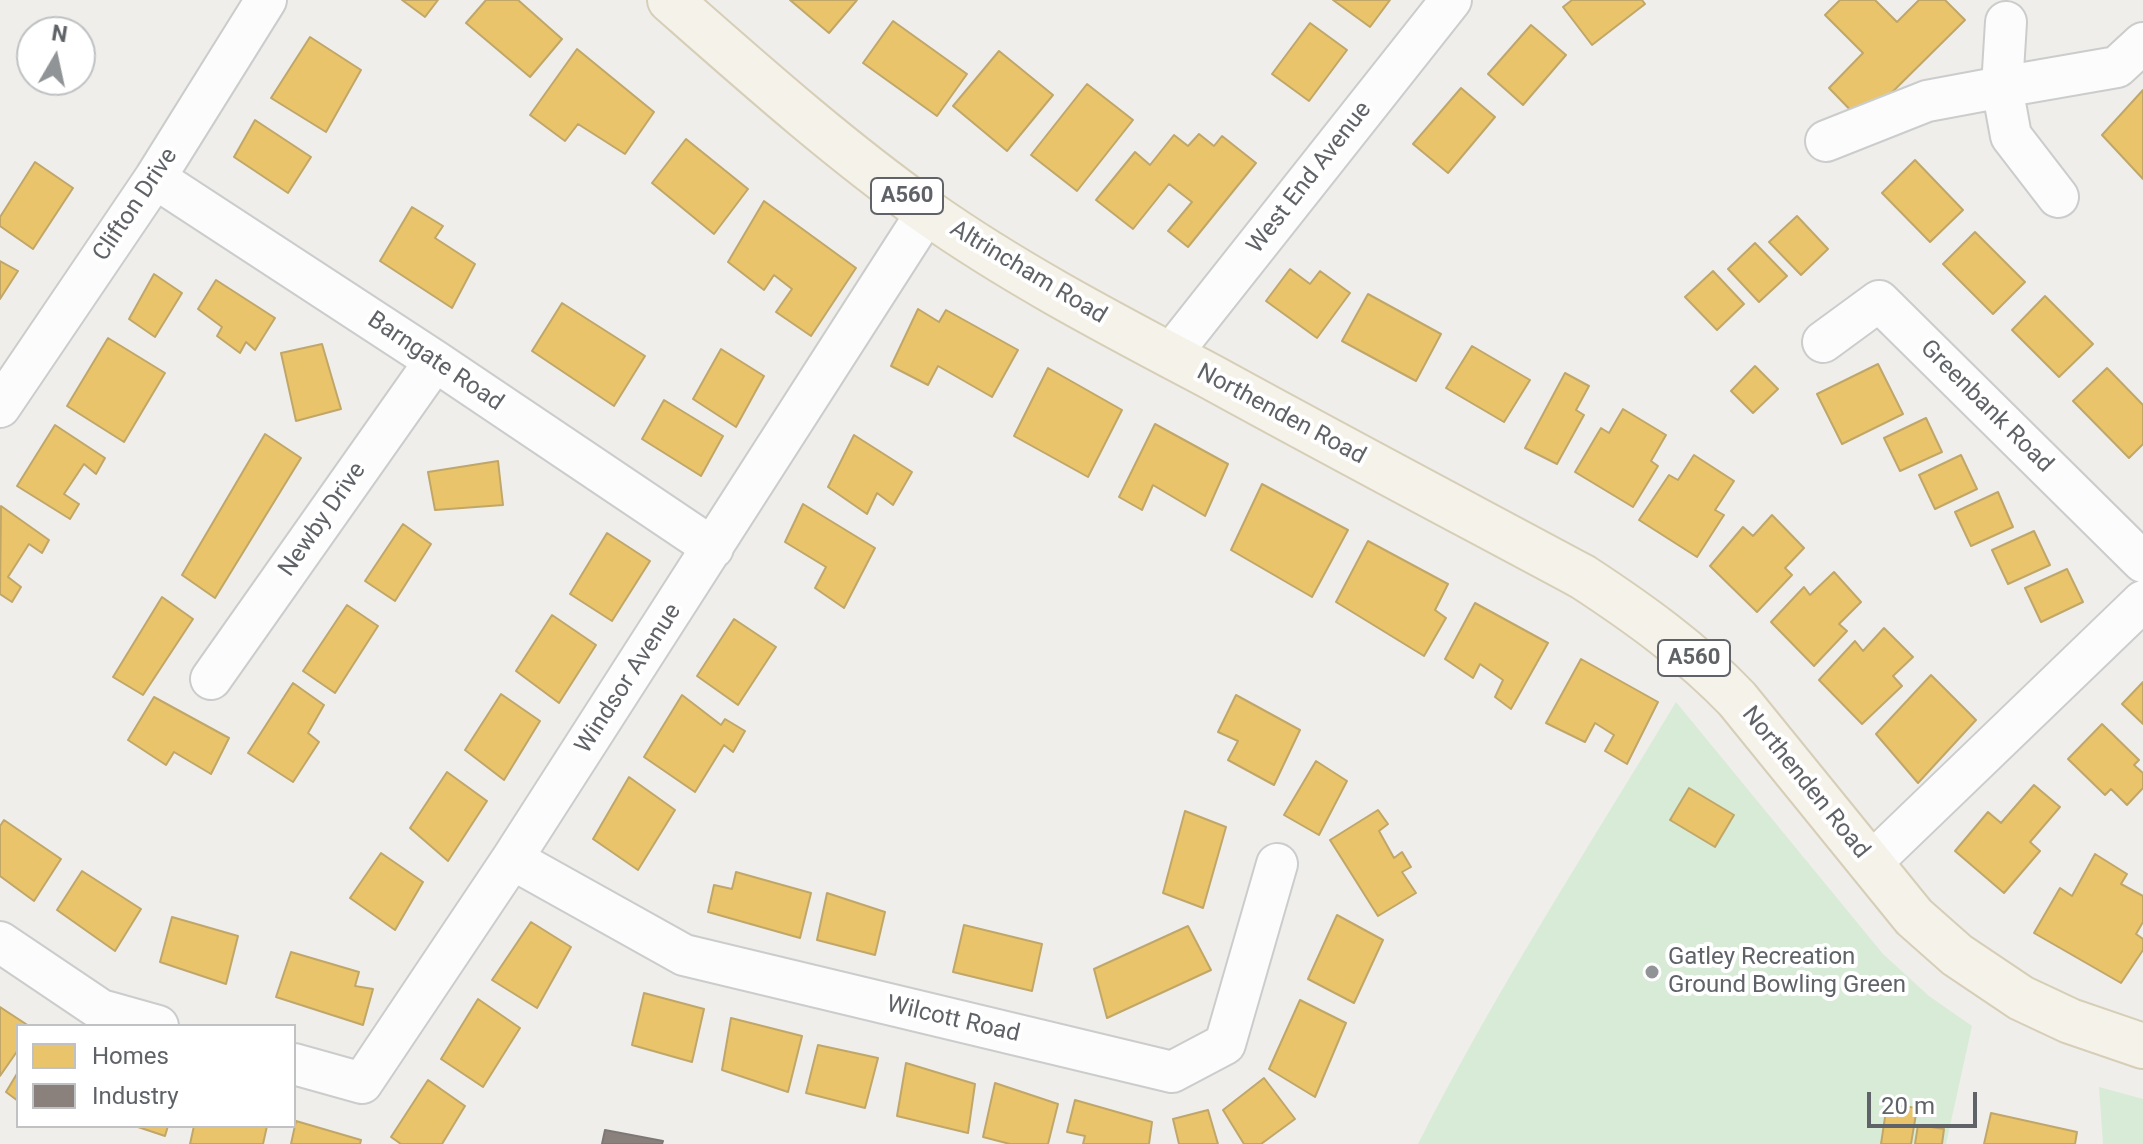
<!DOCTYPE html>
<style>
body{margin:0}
#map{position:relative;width:2143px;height:1144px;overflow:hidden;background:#efeeea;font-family:Roboto,sans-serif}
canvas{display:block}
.legend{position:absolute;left:16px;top:1024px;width:280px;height:104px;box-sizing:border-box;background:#fff;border:2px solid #bfc1c3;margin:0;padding:10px 14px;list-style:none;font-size:24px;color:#5f6368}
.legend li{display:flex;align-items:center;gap:16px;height:40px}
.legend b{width:40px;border:2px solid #bfc1c3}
.north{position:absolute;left:16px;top:16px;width:80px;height:80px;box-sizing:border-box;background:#fff;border:2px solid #bfc1c3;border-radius:50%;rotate:9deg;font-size:22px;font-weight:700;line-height:32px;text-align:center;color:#5f6368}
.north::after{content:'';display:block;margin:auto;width:28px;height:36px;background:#919496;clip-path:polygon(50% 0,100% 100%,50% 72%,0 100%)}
.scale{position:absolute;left:1867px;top:1092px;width:110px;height:36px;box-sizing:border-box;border:4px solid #5f6368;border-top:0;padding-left:10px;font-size:24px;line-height:28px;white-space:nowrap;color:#5f6368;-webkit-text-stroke:6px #fff;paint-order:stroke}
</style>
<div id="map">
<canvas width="2143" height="1144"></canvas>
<ul class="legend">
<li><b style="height:22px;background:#e9c46a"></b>Homes</li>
<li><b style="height:22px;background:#8a817c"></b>Industry</li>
</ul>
<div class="north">N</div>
<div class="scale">20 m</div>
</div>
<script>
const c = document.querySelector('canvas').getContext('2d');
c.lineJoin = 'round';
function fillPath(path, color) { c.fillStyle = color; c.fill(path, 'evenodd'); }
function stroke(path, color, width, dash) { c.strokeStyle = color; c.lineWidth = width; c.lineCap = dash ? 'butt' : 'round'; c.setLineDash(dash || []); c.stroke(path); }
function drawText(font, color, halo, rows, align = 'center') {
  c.font = font + ' Roboto,sans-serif'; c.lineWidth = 8; c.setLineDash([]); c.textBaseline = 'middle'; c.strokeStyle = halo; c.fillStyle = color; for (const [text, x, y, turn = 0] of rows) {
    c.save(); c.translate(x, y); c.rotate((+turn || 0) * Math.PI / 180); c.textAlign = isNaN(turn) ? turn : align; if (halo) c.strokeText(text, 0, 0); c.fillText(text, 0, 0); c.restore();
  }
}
const green = new Path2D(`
 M 1676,702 L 1883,954 L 1929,996 L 1972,1026 L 1946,1144 L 1418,1144 C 1495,992 1588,848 1676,702 Z
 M 2099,1087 L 2143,1099 L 2143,1144 L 2103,1144 Z`);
const homes = new Path2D(`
 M 402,0 L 438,0 L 425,17 Z
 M 486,0 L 518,0 L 562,39 L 530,77 L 466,23 Z
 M 790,0 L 857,0 L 829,33 Z
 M 1333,0 L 1390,0 L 1370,27 Z
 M 1572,0 L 1642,0 L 1645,4 L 1592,45 L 1563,7 Z
 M 1840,0 L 1875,0 L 1897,22 L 1919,0 L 1945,0 L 1965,20 L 1862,122 L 1829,88 L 1863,53 L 1825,15 Z
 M 893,21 L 967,74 L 937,116 L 863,63 Z
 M 1310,23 L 1347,50 L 1309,101 L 1272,74 Z
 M 1531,25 L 1566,55 L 1523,105 L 1488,74 Z
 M 310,37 L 361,70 L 326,132 L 271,98 Z
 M 577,49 L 654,112 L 625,154 L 578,124 L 565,141 L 530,115 Z
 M 999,51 L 1053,95 L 1007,151 L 953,106 Z
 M 1087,84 L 1133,120 L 1077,191 L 1031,155 Z
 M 1461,88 L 1495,117 L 1448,173 L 1413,144 Z
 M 2143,90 L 2143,179 L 2102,135 Z
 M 255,120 L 311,157 L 288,193 L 234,157 Z
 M 1199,134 L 1214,146 L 1222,136 L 1256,163 L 1188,247 L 1168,231 L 1192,202 L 1169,184 L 1133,229 L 1096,200 L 1135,152 L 1150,165 L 1174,135 L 1188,146 Z
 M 686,139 L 748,189 L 714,234 L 652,183 Z
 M 1915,160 L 1963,210 L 1930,242 L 1882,193 Z
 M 35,162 L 73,188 L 33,249 L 0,226 L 0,217 Z
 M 764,201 L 856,268 L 811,336 L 776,312 L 792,289 L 774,275 L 764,290 L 728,262 Z
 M 412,207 L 443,226 L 435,238 L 475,264 L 452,308 L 380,261 Z
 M 1797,216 L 1828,249 L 1801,275 L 1769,242 Z
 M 1975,232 L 2025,282 L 1993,314 L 1943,264 Z
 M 1755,243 L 1787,276 L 1759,302 L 1728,269 Z
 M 0,261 L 18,271 L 0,299 Z
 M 1290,269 L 1310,284 L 1320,271 L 1350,293 L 1317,338 L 1266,301 Z
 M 1713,271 L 1744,304 L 1717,330 L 1685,297 Z
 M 154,274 L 182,293 L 155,337 L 129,319 Z
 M 216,280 L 275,318 L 255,350 L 246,342 L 240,353 L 217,336 L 222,327 L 198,309 Z
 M 1368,294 L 1441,334 L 1416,381 L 1342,341 Z
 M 2045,296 L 2093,344 L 2059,377 L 2012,330 Z
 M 562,303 L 645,356 L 614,406 L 532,351 Z
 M 918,309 L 939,322 L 946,310 L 1018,350 L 992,397 L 938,366 L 928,385 L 891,366 Z
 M 108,338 L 165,373 L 124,442 L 67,406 Z
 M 322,344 L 341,409 L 296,421 L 281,353 Z
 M 1472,346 L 1530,380 L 1504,422 L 1446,388 Z
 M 721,349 L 764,376 L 736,427 L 693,399 Z
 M 1878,364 L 1903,414 L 1842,444 L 1817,394 Z
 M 1755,366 L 1778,389 L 1753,413 L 1731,391 Z
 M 1048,368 L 1122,410 L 1088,477 L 1014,436 Z
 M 2107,368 L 2143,405 L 2143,444 L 2129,458 L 2073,401 Z
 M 1565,373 L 1589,386 L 1576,410 L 1584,415 L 1557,464 L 1525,448 Z
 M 664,400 L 723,436 L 701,476 L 642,439 Z
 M 1623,409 L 1666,435 L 1651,461 L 1658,466 L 1633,507 L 1575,472 L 1601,428 L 1609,433 Z
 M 1926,418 L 1942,452 L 1900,471 L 1884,438 Z
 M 1155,424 L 1228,464 L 1205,516 L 1153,485 L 1142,510 L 1119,497 Z
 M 55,425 L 105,458 L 96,474 L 84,464 L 64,494 L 79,504 L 70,519 L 17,486 Z
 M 265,434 L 301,458 L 215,598 L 182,575 Z
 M 854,435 L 912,472 L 893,505 L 877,493 L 867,514 L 828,487 Z
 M 1694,455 L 1734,481 L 1715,510 L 1724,515 L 1697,557 L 1639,520 L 1669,475 L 1678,480 Z
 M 1961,455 L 1977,489 L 1935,509 L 1919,475 Z
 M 498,461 L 503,505 L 435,510 L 428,472 Z
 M 1262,484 L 1348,530 L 1312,597 L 1231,550 Z
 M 1998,492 L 2013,527 L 1971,546 L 1955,512 Z
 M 803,504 L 875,548 L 844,608 L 815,588 L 826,567 L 785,542 Z
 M 1,506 L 49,540 L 42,553 L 29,544 L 8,577 L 21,587 L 12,602 L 0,594 Z
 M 1772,515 L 1804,548 L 1785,568 L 1792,575 L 1757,612 L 1710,566 L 1743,527 L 1753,536 Z
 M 403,524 L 431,544 L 395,601 L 365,581 Z
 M 2034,531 L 2050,565 L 2008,584 L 1992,550 Z
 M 607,533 L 650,561 L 612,621 L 570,594 Z
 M 1368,541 L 1448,584 L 1435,610 L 1446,618 L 1424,656 L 1336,602 Z
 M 2067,569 L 2083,602 L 2041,622 L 2025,588 Z
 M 1834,572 L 1861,602 L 1839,624 L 1847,631 L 1814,666 L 1771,622 L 1804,587 L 1810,595 Z
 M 162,597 L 193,619 L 143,695 L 113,677 Z
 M 1475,603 L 1548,643 L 1511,709 L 1495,697 L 1503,680 L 1480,664 L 1473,678 L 1445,659 Z
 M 347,605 L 378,626 L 335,693 L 303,671 Z
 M 552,615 L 596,645 L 559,703 L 516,671 Z
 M 734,619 L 776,647 L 738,705 L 697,676 Z
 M 1884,628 L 1913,657 L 1893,676 L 1902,686 L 1862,724 L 1819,680 L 1855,641 L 1863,651 Z
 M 1581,659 L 1658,702 L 1627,764 L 1605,751 L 1614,735 L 1595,723 L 1585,742 L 1546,723 Z
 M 1931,675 L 1976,720 L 1918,783 L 1876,734 Z
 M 2143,682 L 2143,724 L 2122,704 Z
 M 293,683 L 324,705 L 308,733 L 319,742 L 293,782 L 248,753 Z
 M 501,694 L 540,721 L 504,780 L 465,750 Z
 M 682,695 L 721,725 L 725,719 L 745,731 L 733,752 L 724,745 L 695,792 L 644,757 Z
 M 1236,695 L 1300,730 L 1274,785 L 1228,760 L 1238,741 L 1218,732 Z
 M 154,697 L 229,738 L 211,774 L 174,752 L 166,765 L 128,740 Z
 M 2102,724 L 2139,760 L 2134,765 L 2143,773 L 2143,788 L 2127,805 L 2111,789 L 2105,795 L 2068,759 Z
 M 1316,761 L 1347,781 L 1319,835 L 1284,815 Z
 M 447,772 L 487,801 L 448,861 L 410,828 Z
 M 629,777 L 675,810 L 638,870 L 593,839 Z
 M 2034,785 L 2060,807 L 2030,842 L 2040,851 L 2004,893 L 1955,851 L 1988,812 L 2001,823 Z
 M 1689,788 L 1734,815 L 1715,847 L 1670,820 Z
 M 1378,810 L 1388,824 L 1379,831 L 1394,858 L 1402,852 L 1411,867 L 1402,872 L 1416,893 L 1378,916 L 1330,840 Z
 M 1185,811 L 1226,827 L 1203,908 L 1163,893 Z
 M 4,820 L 61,859 L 34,901 L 0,876 L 0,826 Z
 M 381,853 L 423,882 L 395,930 L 350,898 Z
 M 2095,854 L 2127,874 L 2121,884 L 2143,896 L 2143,922 L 2136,934 L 2143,939 L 2143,950 L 2121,983 L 2034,933 L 2060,888 L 2072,896 Z
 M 82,871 L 141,909 L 115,951 L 57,910 Z
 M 736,872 L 811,893 L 800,938 L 708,912 L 714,885 L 732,889 Z
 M 827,893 L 885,912 L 875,955 L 817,940 Z
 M 1337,915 L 1383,940 L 1354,1003 L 1308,979 Z
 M 172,917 L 238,936 L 226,984 L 160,962 Z
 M 531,922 L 571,947 L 537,1008 L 492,980 Z
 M 964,925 L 1042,944 L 1032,991 L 953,972 Z
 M 1188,926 L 1211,970 L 1107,1018 L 1094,969 Z
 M 291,952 L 359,972 L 355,986 L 373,989 L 363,1025 L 276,997 Z
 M 644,993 L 704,1009 L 692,1062 L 632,1045 Z
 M 478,999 L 520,1028 L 483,1087 L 441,1059 Z
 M 1300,1000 L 1346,1023 L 1315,1097 L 1269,1069 Z
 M 0,1007 L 29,1026 L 18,1026 L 18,1050 L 0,1076 Z
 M 731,1018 L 802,1036 L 788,1092 L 722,1070 Z
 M 818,1045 L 878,1058 L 865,1108 L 806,1093 Z
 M 906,1063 L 975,1084 L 968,1133 L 897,1116 Z
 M 18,1072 L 18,1101 L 6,1092 Z
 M 1264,1078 L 1295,1119 L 1261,1144 L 1244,1144 L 1223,1110 Z
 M 428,1080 L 465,1106 L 442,1144 L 401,1144 L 391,1137 Z
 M 995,1083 L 1058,1104 L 1048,1144 L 1010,1144 L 983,1137 Z
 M 1075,1100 L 1152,1122 L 1149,1144 L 1083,1144 L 1085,1136 L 1067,1132 Z
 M 1887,1104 L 1917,1108 L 1911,1144 L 1881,1144 Z
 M 1208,1110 L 1218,1144 L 1179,1144 L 1173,1119 Z
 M 1991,1113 L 2077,1132 L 2075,1144 L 1984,1144 Z
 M 296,1121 L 361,1140 L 360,1144 L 291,1144 Z
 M 1918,1125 L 1944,1129 L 1942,1144 L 1915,1144 Z
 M 135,1126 L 168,1126 L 165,1136 Z
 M 194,1126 L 267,1126 L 263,1144 L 190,1144 Z`);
const industry = new Path2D(`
 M 605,1130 L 663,1141 L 662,1144 L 602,1144 Z`);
const minor = new Path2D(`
 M 1826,141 L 1927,101 L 2002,87 L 2006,22
 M 155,178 L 435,361 L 713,548
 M 2058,197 L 2011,136 L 2002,87 L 2117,67 L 2143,43
 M 1823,342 L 1879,301 L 2143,562
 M 1170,355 L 1451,0
 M 0,407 L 155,178 L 266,0
 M 211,679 L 435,361
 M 512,859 L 684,955 L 1172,1072 L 1225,1044 L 1277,864
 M 1870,864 L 2143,601
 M 0,942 L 101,1010 L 158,1026
 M 294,1064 L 362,1083 L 512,859 L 927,212`);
const primary = new Path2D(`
 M 670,0 C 753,73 837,148 927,212 C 1018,276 1117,327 1215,379 C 1337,446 1460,511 1583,577 C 1638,613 1691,651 1737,699 L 1914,917 L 1957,955 L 2021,998 L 2070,1021 L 2143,1046`);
const markers = [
 [1652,972,8,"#919496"]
];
const shields = [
 [907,196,72],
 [1694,658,72]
];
const shieldNames = [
 ["A560",907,196],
 ["A560",1694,658]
];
const streetNames = [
 ["West End Avenue",1310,178,-52],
 ["Clifton Drive",136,205,-56],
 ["Altrincham Road",1028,273,31],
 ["Barngate Road",435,362,34],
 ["Greenbank Road",1986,407,45],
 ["Northenden Road",1281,415,28],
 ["Newby Drive",323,520,-55],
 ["Windsor Avenue",629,679,-57],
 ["Northenden Road",1805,783,51],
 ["Wilcott Road",953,1020,13]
];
const poiNames = [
 ["Gatley Recreation",1668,958],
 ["Ground Bowling Green",1668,986]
];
fillPath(green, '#d8ebd6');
fillPath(homes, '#e9c46a');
stroke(homes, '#c0a769', 2);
fillPath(industry, '#8a817c');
stroke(industry, '#7d7876', 2);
stroke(minor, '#cbcccc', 44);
stroke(primary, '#d7ceb8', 48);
stroke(minor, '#fdfcfc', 40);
stroke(primary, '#f4f2e9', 44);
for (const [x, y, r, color] of markers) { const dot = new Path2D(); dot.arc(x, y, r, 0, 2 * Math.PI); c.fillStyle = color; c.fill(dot); stroke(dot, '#fff', 3); }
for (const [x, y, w] of shields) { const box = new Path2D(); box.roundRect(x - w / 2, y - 18, w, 36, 6); c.fillStyle = '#fff'; c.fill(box); stroke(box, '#5f6368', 2); }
drawText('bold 22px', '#5f6368', null, shieldNames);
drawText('24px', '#5f6368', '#fff', streetNames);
drawText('24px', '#5f6368', '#fff', poiNames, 'left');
</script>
